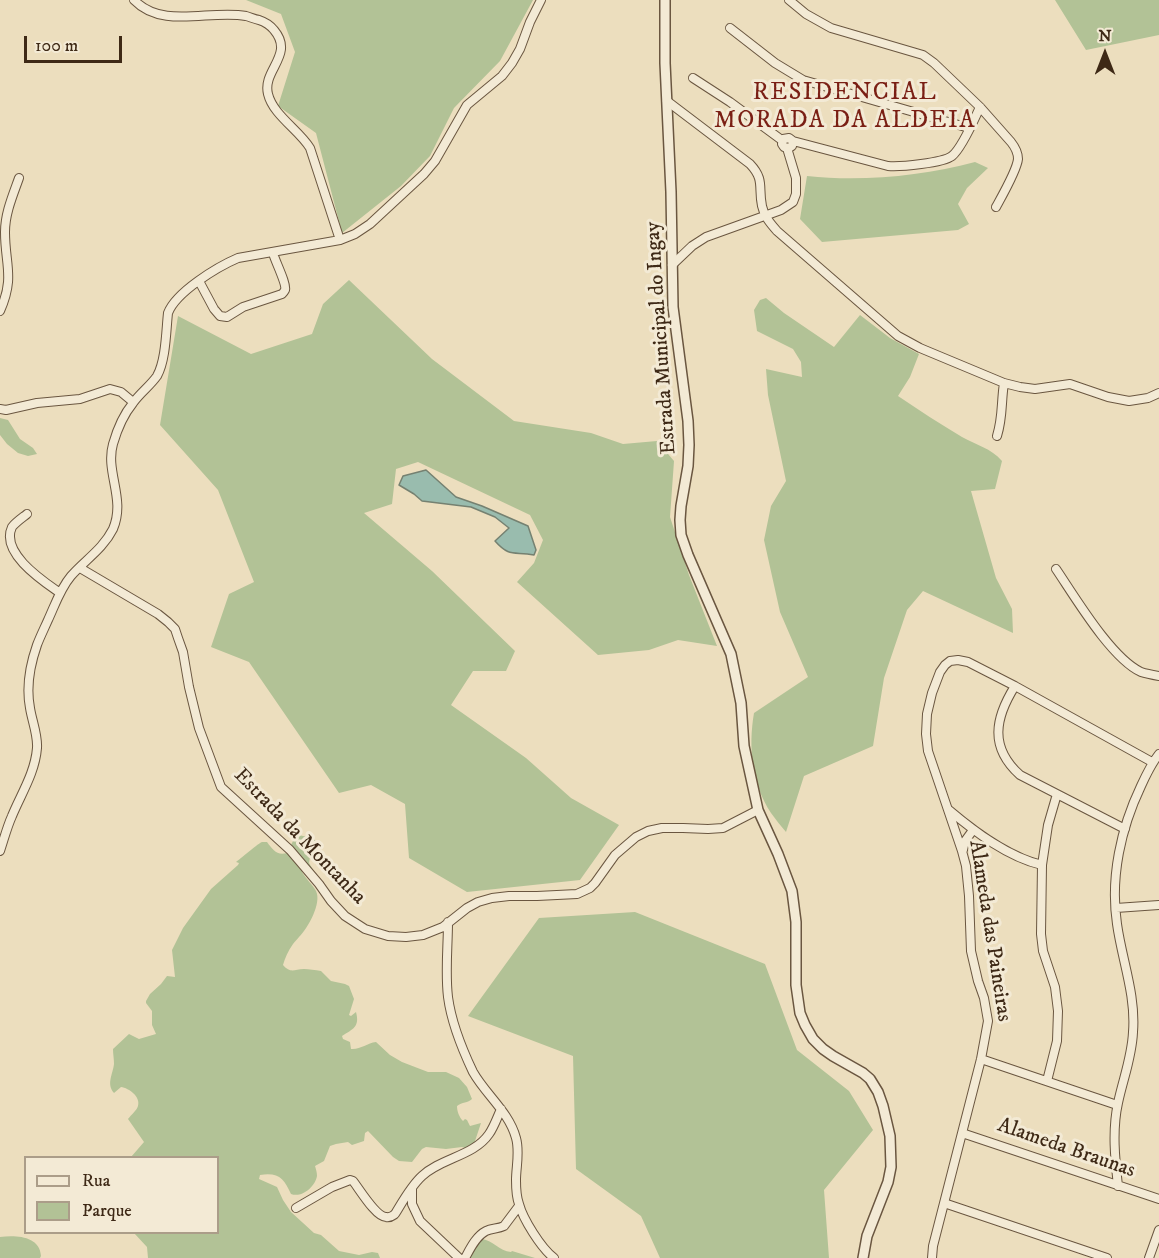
<!DOCTYPE html>
<style>
body{margin:0}
#map{position:relative;width:1159px;height:1258px;overflow:hidden;background:#ecdebe;font-family:"IM FELL DW Pica",serif}
canvas{display:block}
.legend{position:absolute;left:24px;top:1156px;width:195px;height:78px;box-sizing:border-box;background:#f3ead5;border:2px solid #ab9d89;margin:0;padding:8px 10px;list-style:none;font-size:18px;color:#3e2916}
.legend li{display:flex;align-items:center;gap:12px;height:30px}
.legend b{width:30px;border:2px solid #ab9d89}
.north{position:absolute;left:1075px;top:24px;width:60px;height:60px;-webkit-text-stroke:4px #f3ead5;paint-order:stroke;rotate:0deg;font-size:16px;font-weight:700;line-height:24px;text-align:center;color:#3e2916}
.north::after{content:'';display:block;margin:auto;width:21px;height:27px;background:#3e2916;clip-path:polygon(50% 0,100% 100%,50% 72%,0 100%)}
.scale{position:absolute;left:24px;top:36px;width:98px;height:27px;box-sizing:border-box;border:3px solid #3e2916;border-top:0;padding-left:8px;font-size:18px;line-height:21px;white-space:nowrap;color:#3e2916;-webkit-text-stroke:4px #f3ead5;paint-order:stroke}
</style>
<div id="map">
<canvas width="1159" height="1258"></canvas>
<ul class="legend">
<li><b style="height:8px;background:#f3ead5"></b>Rua</li>
<li><b style="height:16px;background:#b2c296"></b>Parque</li>
</ul>
<div class="north">N</div>
<div class="scale">100 m</div>
</div>
<script>
const c = document.querySelector('canvas').getContext('2d');
c.lineJoin = 'round';
function fillPath(path, color) { c.fillStyle = color; c.fill(path, 'evenodd'); }
function stroke(path, color, width, dash) { c.strokeStyle = color; c.lineWidth = width; c.lineCap = dash ? 'butt' : 'round'; c.setLineDash(dash || []); c.stroke(path); }
function drawText(font, color, halo, rows, align = 'center') {
  c.font = font + ' "IM FELL DW Pica",serif'; c.lineWidth = 6; c.setLineDash([]); c.textBaseline = 'middle'; c.strokeStyle = halo; c.fillStyle = color; for (const [text, x, y, turn = 0] of rows) {
    c.save(); c.translate(x, y); c.rotate((+turn || 0) * Math.PI / 180); c.textAlign = isNaN(turn) ? turn : align; if (halo) c.strokeText(text, 0, 0); c.fillText(text, 0, 0); c.restore();
  }
}
const green = new Path2D(`
 M 246,0 L 533,0 L 500,61 L 454,108 L 430,156 L 401,186 L 342,233 L 316,133 L 278,106 L 295,52 L 281,14 Z
 M 1055,0 L 1159,0 L 1159,35 L 1086,50 Z
 M 975,162 L 988,168 L 967,188 L 958,204 L 969,224 L 958,230 L 822,242 L 800,219 L 807,176 C 862,182 922,176 975,162 Z
 M 349,280 L 432,359 L 514,421 L 591,433 L 623,444 L 657,441 L 674,461 L 670,517 L 689,575 L 717,646 L 678,640 L 649,650 L 598,655 L 517,582 L 534,563 L 543,540 L 530,515 L 418,462 L 396,469 L 392,504 L 364,513 L 432,571 L 515,651 L 506,671 L 473,671 L 451,705 L 526,758 L 571,798 L 619,825 L 580,880 L 467,892 L 409,858 L 405,804 L 371,785 L 339,793 L 249,662 L 211,647 L 229,594 L 254,582 L 218,490 L 160,425 L 178,316 L 251,354 L 312,334 L 323,304 Z
 M 766,298 L 784,313 L 834,347 L 860,315 L 890,338 L 919,354 L 910,377 L 898,396 C 919,410 940,424 962,437 C 976,445 991,448 1002,461 L 995,489 L 971,491 L 996,578 L 1012,609 L 1013,633 L 923,591 L 907,610 L 884,678 L 873,746 L 804,776 L 786,832 C 781,826 776,820 771,813 C 752,784 748,748 754,713 L 808,677 L 780,612 L 764,540 L 771,506 L 786,481 L 768,395 L 766,369 L 802,377 L 801,362 L 793,349 L 757,331 L 754,310 L 760,300 Z
 M 0,418 L 8,420 L 20,439 L 33,448 L 37,454 L 28,456 L 18,453 L 7,444 L 0,435 Z
 M 298,835 L 313,838 L 319,845 L 319,850 L 310,857 L 309,863 L 329,896 L 306,874 L 302,872 C 306,879 313,885 316,891 C 322,903 308,928 299,937 C 295,942 297,939 293,944 C 288,951 285,958 283,965 C 291,974 294,969 304,969 C 309,969 315,970 321,971 L 331,981 L 345,984 L 349,986 L 354,999 L 349,1015 L 351,1016 L 356,1012 C 360,1027 353,1029 342,1036 L 343,1039 L 350,1042 L 351,1049 C 360,1050 367,1043 376,1042 L 390,1055 L 402,1062 L 428,1072 L 446,1072 L 459,1078 L 467,1087 L 472,1099 C 468,1103 462,1102 457,1106 C 457,1111 459,1117 463,1121 L 465,1119 L 467,1120 L 470,1126 L 481,1123 L 474,1144 L 471,1150 L 462,1147 L 446,1149 L 426,1147 L 422,1149 L 412,1162 L 399,1161 L 393,1157 L 368,1131 L 365,1133 L 364,1141 L 352,1145 L 348,1142 L 336,1144 L 330,1146 L 324,1161 L 315,1166 C 316,1169 317,1173 317,1176 C 315,1187 302,1198 291,1194 C 284,1179 279,1172 260,1175 L 259,1179 L 277,1187 L 283,1200 L 291,1212 L 314,1233 L 321,1235 L 339,1251 L 359,1255 L 372,1252 L 378,1253 L 380,1258 L 148,1258 L 147,1247 L 134,1233 L 218,1232 L 218,1158 L 131,1157 L 144,1142 L 128,1119 C 131,1115 137,1110 138,1106 C 141,1097 129,1088 121,1087 L 114,1093 C 106,1084 113,1074 114,1064 C 114,1059 113,1054 113,1049 L 129,1034 L 139,1039 L 156,1034 L 152,1025 L 152,1011 L 146,1003 L 146,1001 L 150,994 L 161,984 L 167,976 L 175,977 L 172,950 L 183,928 L 211,889 L 238,865 L 239,863 L 236,862 C 239,860 260,842 262,842 C 264,842 265,842 267,842 C 273,850 277,856 287,853 L 294,839 Z
 M 635,912 L 765,964 L 797,1050 L 849,1091 L 873,1130 L 824,1190 L 829,1258 L 660,1258 L 641,1216 L 576,1169 L 573,1056 L 468,1016 L 539,918 Z
 M 0,1237 C 16,1235 40,1236 41,1256 L 40,1258 L 0,1258 Z
 M 481,1239 C 493,1240 499,1251 511,1252 L 512,1251 L 535,1258 L 544,1258 L 466,1258 Z`);
const water = new Path2D(`
 M 426,470 L 456,497 L 482,506 L 528,526 L 536,550 L 534,555 C 514,551 510,558 495,541 L 509,528 L 495,517 L 471,507 L 422,501 L 414,494 L 399,485 L 403,476 Z`);
const minor = new Path2D(`
 M 134,0 C 163,30 210,9 246,16 C 250,17 254,19 259,20 C 265,22 270,25 274,30 C 295,55 262,70 268,94 C 273,115 299,130 310,148 L 340,240
 M 789,0 L 806,14 L 831,28 L 923,55 L 934,63 L 980,107 L 1011,142 C 1015,147 1018,152 1018,159 C 1017,170 1002,196 996,207
 M 730,28 L 775,63 L 803,80 L 969,128
 M 693,78 L 730,102 L 783,141
 M 667,101 L 750,164 C 765,180 758,187 762,206 C 764,216 770,223 777,231 L 898,336 L 920,348 L 1004,383 L 1020,387 L 1035,389 L 1070,384 L 1108,397 L 1129,401 L 1148,398 L 1159,393
 M 793,141 L 792,146 L 789,148 L 784,147 L 782,144 L 783,139 L 789,138 L 793,141 L 888,166 C 900,167 943,163 952,156 C 962,148 974,120 980,107
 M 672,265 L 692,246 L 706,237 L 781,210 L 793,202 L 796,194 L 796,178 L 787,148
 M 199,281 L 214,309 L 220,316 L 227,317 L 243,307 L 282,294 C 283,293 284,292 285,290 C 287,284 275,261 273,253
 M 0,311 C 15,277 5,265 5,232 C 5,213 13,195 19,178
 M 0,409 L 6,410 L 37,403 L 80,399 L 110,389 L 121,392 L 133,402
 M 997,436 C 1003,417 1001,402 1004,383
 M 27,514 C 22,518 16,522 12,527 C 0,553 43,581 60,593
 M 80,568 L 158,614 L 168,622 L 175,629 L 178,638 L 183,652 L 189,687 L 199,728 L 221,787 L 290,850 L 319,884 L 331,901 L 345,916 L 365,929 L 388,936 L 406,937 L 423,935 L 443,927 L 467,908 L 478,902 L 492,898 L 509,896 L 537,896 L 577,894 L 590,888 L 595,883 L 615,855 L 636,837 L 648,831 L 662,828 L 683,828 L 708,829 L 723,828 L 758,810
 M 1056,569 C 1075,597 1111,658 1141,672 C 1147,674 1153,675 1159,676
 M 1015,686 C 995,718 989,747 1020,775 L 1125,829
 M 949,810 C 975,832 1008,857 1042,865
 M 963,850 L 965,841 L 973,830
 M 0,851 C 4,839 7,827 12,816 C 21,794 35,773 37,748 C 38,735 32,721 30,708 C 26,687 30,665 37,645 C 40,637 44,629 48,620 C 55,605 60,589 71,576 C 85,560 103,549 113,529 C 126,499 105,472 113,444 C 117,430 124,414 133,403 C 140,393 150,386 157,376 C 166,360 166,331 168,313 C 176,292 217,267 238,258 L 340,240 L 355,234 L 370,224 L 424,174 L 435,161 L 467,105 L 502,76 L 512,63 L 520,49 L 530,22 L 541,0
 M 1116,908 L 1159,905
 M 448,922 C 448,946 445,972 448,997 C 451,1020 463,1051 473,1072 C 486,1095 509,1112 516,1138 C 520,1152 516,1167 516,1180 C 516,1188 516,1196 519,1204 C 523,1219 541,1248 554,1258
 M 981,1059 L 1117,1105
 M 1047,1081 L 1057,1041 L 1058,1011 L 1055,987 L 1043,951 L 1041,934 L 1042,865 L 1048,825 L 1057,794
 M 962,1133 L 1159,1199
 M 1118,1186 C 1115,1159 1112,1130 1118,1103 C 1123,1079 1132,1057 1133,1032 C 1136,995 1122,960 1117,924 C 1110,877 1121,828 1141,786 C 1146,775 1151,764 1159,754
 M 412,1189 L 412,1204 L 420,1221 L 459,1258
 M 944,1203 L 1107,1258
 M 296,1208 L 332,1187 L 350,1180 L 353,1181 C 360,1190 376,1217 386,1217 C 391,1218 392,1216 395,1214 C 403,1201 411,1186 422,1176 C 441,1158 474,1156 489,1134 C 494,1127 497,1118 501,1109
 M 465,1258 C 470,1249 476,1236 486,1231 C 492,1228 498,1229 504,1226 L 519,1206
 M 932,1258 L 933,1246 L 981,1059 L 988,1021 L 984,998 L 978,981 L 971,951 L 969,896 L 966,866 L 962,851 L 928,751 L 926,734 L 927,714 L 932,693 L 940,672 L 945,665 L 950,661 L 958,660 L 968,662 L 1015,686 L 1152,762
 M 1149,1258 L 1159,1230`);
const tertiary = new Path2D(`
 M 665,0 L 665,63 L 671,192 L 673,307 L 688,421 L 689,445 L 688,466 L 681,506 L 680,520 L 681,535 L 688,555 L 731,654 L 741,703 L 744,746 L 758,810 L 778,854 L 792,891 L 796,922 L 796,985 L 800,1013 L 805,1025 L 813,1039 L 823,1049 L 833,1056 L 863,1073 L 870,1079 L 878,1092 L 883,1106 L 890,1136 L 891,1167 L 888,1182 L 867,1236 L 863,1258`);
const streetNames = [
 ["Estrada Municipal do Ingay",662,338,-94],
 ["Estrada da Montanha",299,837,46],
 ["Alameda das Paineiras",989,931,81],
 ["Alameda Braunas",1066,1149,19]
];
const quarterNames = [
 ["RESIDENCIAL",845,94],
 ["MORADA DA ALDEIA",845,122]
];
fillPath(green, '#b2c296');
fillPath(water, '#99bcae');
stroke(water, '#758171', 1.5);
stroke(minor, '#6a5640', 10);
stroke(tertiary, '#6a5640', 12);
stroke(minor, '#f3ead5', 8);
stroke(tertiary, '#f3ead5', 9);
drawText('21px', '#3e2916', '#f3ead5', streetNames);
c.letterSpacing = '1.5px';
drawText('24px', '#7a1f14', '#f3ead5', quarterNames);
c.letterSpacing = '0px';
</script>
